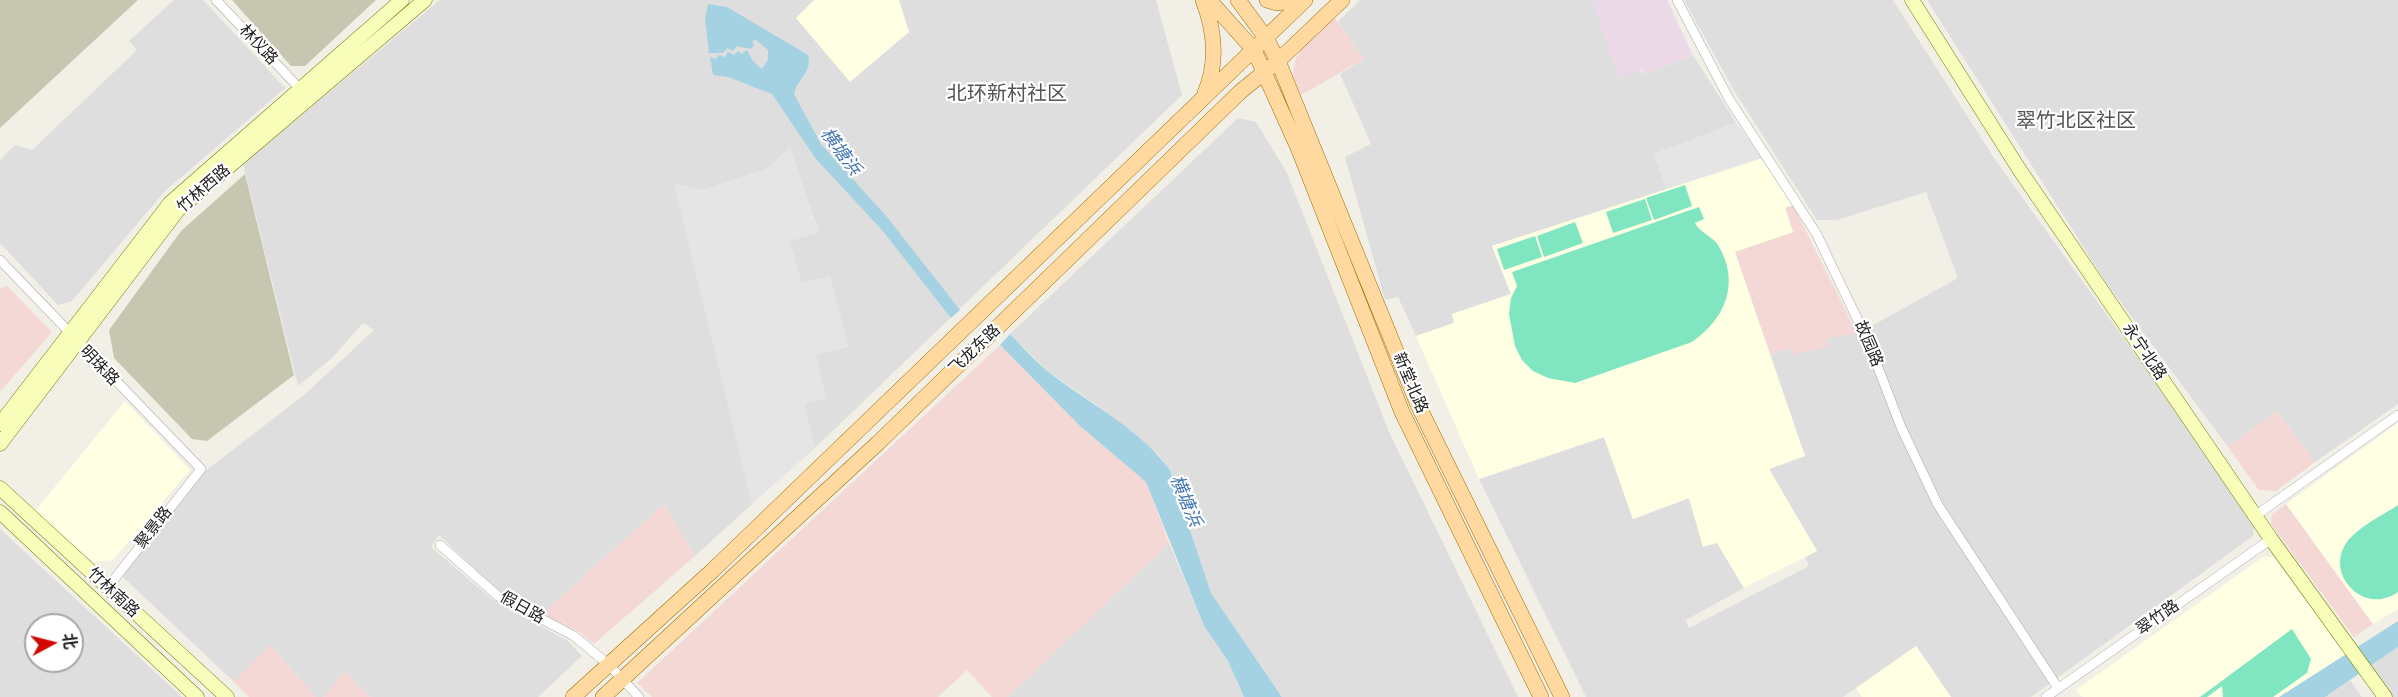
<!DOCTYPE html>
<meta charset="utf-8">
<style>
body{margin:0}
#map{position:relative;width:2398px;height:697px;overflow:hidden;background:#f2efe7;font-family:"Archivo Narrow","Noto Sans SC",sans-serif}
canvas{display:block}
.north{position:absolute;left:24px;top:613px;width:60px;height:60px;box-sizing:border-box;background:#fff;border:2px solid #a6a6a6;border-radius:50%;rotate:83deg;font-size:16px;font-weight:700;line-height:24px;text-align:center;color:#212121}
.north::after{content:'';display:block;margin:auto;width:21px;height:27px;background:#d20700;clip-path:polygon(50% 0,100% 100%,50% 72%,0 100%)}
</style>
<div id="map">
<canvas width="2398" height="697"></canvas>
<div class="north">北</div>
</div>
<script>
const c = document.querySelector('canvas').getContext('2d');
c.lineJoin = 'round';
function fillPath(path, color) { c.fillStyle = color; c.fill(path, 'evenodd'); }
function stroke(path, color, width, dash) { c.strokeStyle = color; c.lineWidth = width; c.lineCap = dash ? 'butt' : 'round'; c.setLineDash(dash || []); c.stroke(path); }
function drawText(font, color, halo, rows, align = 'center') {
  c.font = font + ' "Archivo Narrow","Noto Sans SC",sans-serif'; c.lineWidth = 4.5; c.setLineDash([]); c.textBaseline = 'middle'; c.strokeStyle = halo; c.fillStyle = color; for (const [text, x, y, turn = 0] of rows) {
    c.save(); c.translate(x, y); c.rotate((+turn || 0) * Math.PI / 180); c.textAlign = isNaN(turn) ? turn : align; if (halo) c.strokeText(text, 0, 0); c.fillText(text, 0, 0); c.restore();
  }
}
const residential = new Path2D(`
 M 174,0 L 203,0 L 285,88 L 164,192 L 72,301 L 58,305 L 0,243 L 0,160 L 15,145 L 32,150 L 137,50 L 129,41 Z
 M 440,0 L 1156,0 L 1182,95 L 815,448 L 804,404 L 816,355 L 848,346 L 830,277 L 802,283 L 789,241 L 819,232 L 790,148 L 767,169 L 702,190 L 675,184 L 752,504 L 695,556 L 664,504 L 542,614 L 496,589 L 439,535 L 431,547 L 493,600 L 568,641 L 582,656 L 538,697 L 370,697 L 345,672 L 323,697 L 316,697 L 270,645 L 234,682 L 122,576 L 204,472 L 304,395 L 374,330 L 363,323 L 332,358 L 298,386 L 243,164 Z
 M 1360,0 L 1602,0 L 1593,5 L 1644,75 L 1693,55 L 1736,123 L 1654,154 L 1667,189 L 1492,246 L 1511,294 L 1452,314 L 1454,323 L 1416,336 L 1398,297 L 1385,300 L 1345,157 L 1371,144 L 1340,74 L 1364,59 L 1338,22 Z
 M 1684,0 L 1893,0 L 1996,161 L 2255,521 L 2253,536 L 2031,697 L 1951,697 L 1916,646 L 1843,697 L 1586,697 L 1479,479 L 1604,437 L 1633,519 L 1689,498 L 1703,546 L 1717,543 L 1744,588 L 1686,620 L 1689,628 L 1809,566 L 1805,557 L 1817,551 L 1769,469 L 1805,456 L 1769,355 L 1790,348 L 1827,346 L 1825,339 L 1857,332 L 1870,327 L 1958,278 L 1926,192 L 1837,220 L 1817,220 L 1735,92 Z
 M 1927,0 L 2398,0 L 2398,404 L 2315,462 L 2277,411 L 2228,447 L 2105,281 Z
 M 1238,118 L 1256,122 L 1287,173 L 1389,432 L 1518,697 L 1282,697 L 1211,593 L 1170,470 L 1159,455 L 1101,408 L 1049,372 L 1010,334 Z
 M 0,529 L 11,539 L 182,697 L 0,697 ZM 36,625 L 72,625 L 72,661 L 36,661 Z
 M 1169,543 L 1204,626 L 1228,661 L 1244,697 L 1008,697 Z
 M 2398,647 L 2398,697 L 2389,697 L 2368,668 Z
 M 2350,680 L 2362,697 L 2325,697 Z`);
const commercial = new Path2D(`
 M 1333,16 L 1364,59 L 1301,95 L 1293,76 L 1295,60 L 1305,44 Z
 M 1793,205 L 1857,333 L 1826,339 L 1827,347 L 1792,354 L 1789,348 L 1769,355 L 1734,252 L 1793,232 L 1785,207 Z
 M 7,286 L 52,332 L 0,392 L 0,288 Z
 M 1000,345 L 1080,426 L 1146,482 L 1169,543 L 1008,697 L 992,697 L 967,670 L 938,697 L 652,697 L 637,683 Z
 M 2277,411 L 2315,462 L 2276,491 L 2259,490 L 2228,447 Z
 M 664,504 L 695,556 L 594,644 L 578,631 L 542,614 Z
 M 2286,504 L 2373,624 L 2354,637 L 2271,524 L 2272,514 Z
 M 270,645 L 316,697 L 249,697 L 234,682 Z
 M 345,671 L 370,697 L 323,697 Z`);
const industrial = new Path2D(`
 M 1602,0 L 1667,0 L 1693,55 L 1644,75 L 1642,69 L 1619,78 L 1593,4 Z`);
const education = new Path2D(`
 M 814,0 L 899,0 L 909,32 L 850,82 L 796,18 Z
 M 1762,158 L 1793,205 L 1785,208 L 1793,232 L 1735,252 L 1805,456 L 1769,469 L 1817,551 L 1744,588 L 1717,543 L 1703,547 L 1689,498 L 1633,519 L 1604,437 L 1479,479 L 1416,336 L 1454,323 L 1452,314 L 1511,294 L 1492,246 Z
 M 125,401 L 190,470 L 113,560 L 94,562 L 35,511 Z
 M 2398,423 L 2398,609 L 2373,624 L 2286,504 Z
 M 2263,557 L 2274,557 L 2346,656 L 2279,697 L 2083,697 L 2076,690 Z
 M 1916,646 L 1951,697 L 1862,697 L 1856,688 Z`);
const construction = new Path2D(`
 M 0,0 L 138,0 L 0,128 Z
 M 232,0 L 376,0 L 305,66 L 291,66 Z
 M 245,174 L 294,375 L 207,441 L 192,439 L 114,358 L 109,330 L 181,231 Z`);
const pitch = new Path2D(`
 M 1685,185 L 1692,206 L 1654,220 L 1646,198 Z
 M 1645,199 L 1652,220 L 1613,233 L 1606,212 Z
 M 1699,207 L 1704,219 L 1695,223 C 1699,232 1712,236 1718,245 C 1741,283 1725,319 1692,342 L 1575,383 L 1548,378 L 1533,371 L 1522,360 L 1515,346 L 1509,314 L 1511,298 L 1517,286 L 1512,272 Z
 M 1575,222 L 1583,243 L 1544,257 L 1537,236 Z
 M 1535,236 L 1542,257 L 1504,270 L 1497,249 Z
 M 2398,505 L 2398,592 C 2365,616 2326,576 2345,545 C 2355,528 2382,516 2398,505 Z
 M 2292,629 L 2311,659 L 2307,673 L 2273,697 L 2223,697 L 2222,686 L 2207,697 L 2200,697 Z`);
const parking = new Path2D(`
 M 1736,123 L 1762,158 L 1667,189 L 1654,154 Z
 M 790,147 L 819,233 L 789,241 L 802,283 L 830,276 L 848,345 L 816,355 L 826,398 L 804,404 L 815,448 L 752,504 L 674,184 L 702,190 L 767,169 Z`);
const water = new Path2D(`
 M 708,4 L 727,7 L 808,55 C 813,72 797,79 794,94 L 821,144 L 887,217 L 960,310 L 951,318 L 882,230 L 816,159 L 772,94 L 728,77 L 713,75 L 710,57 L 716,59 L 719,55 L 725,57 L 728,52 L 734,55 L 738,51 L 742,54 L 747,50 L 753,61 L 762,69 L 768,60 L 768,50 L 756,40 L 752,41 L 754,46 L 750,49 L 737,46 L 733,51 L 727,48 L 723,53 L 709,53 L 705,19 Z
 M 1010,334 C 1023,347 1036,362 1050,373 C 1090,404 1140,429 1170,470 L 1211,593 L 1282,697 L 1244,697 L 1228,661 L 1204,626 L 1146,482 L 1080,426 L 1000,345 Z
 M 2398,621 L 2398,647 L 2325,697 L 2279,697 Z`);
const minor = new Path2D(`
 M 216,0 L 301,90
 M 1677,0 L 1729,99 L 1816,233 L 1867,339 L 1901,427 L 1938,505 L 2058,688
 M 0,260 L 201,469 L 108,587
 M 2255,516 L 2398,415
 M 440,545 L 498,596 L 574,636 L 609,665 L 639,697
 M 2046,697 L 2271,539`);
const secondary = new Path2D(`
 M 1912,0 L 2019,169 L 2271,539 L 2385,697
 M 0,424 L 170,203 L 402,0
 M 0,444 L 178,210 L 425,0
 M 0,488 L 227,697
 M 0,512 L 197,697`);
const primary = new Path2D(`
 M 1203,0 C 1215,31 1218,62 1205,93
 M 1209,0 L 1254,50 L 1299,150 L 1402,412 L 1541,697
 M 1238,0 L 1266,38 L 1278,61 L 1418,405 L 1562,697
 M 1267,0 L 1277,3 L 1295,0
 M 573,697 L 712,571 L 1305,0
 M 603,697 L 878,443 L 1240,92 L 1278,61 L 1342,0`);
const streetNames = [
 ["林仪路",258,45,47],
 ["竹林西路",204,189,-41],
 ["故园路",1868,344,67],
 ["飞龙东路",975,350,-44],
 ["永宁北路",2144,352,56],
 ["明珠路",99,366,46],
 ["新堂北路",1410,383,67],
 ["聚景路",154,528,-52],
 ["竹林南路",113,593,43],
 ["假日路",522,608,29],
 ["翠竹路",2158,618,-35]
];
const waterNames = [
 ["横塘浜",840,152,53],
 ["横塘浜",1185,501,67]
];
const quarterNames = [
 ["北环新村社区",1007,95],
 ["翠竹北区社区",2076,122]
];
fillPath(residential, '#dfdede');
fillPath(commercial, '#f3d8d6');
fillPath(industrial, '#ebd9e7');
fillPath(education, '#feffe3');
fillPath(construction, '#c7c7b1');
fillPath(pitch, '#80e6c2');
fillPath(parking, '#e5e5e5');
fillPath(water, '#a5d2e2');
stroke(minor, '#a8a8a8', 10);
stroke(secondary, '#6e8000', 15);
stroke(primary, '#9e6f00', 16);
stroke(minor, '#fff', 9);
stroke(secondary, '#f8feb9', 14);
stroke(primary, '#ffd99f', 15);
drawText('16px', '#212121', '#fff', streetNames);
drawText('italic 18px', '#4276b1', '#fff', waterNames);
drawText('20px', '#545454', '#fff', quarterNames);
</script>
